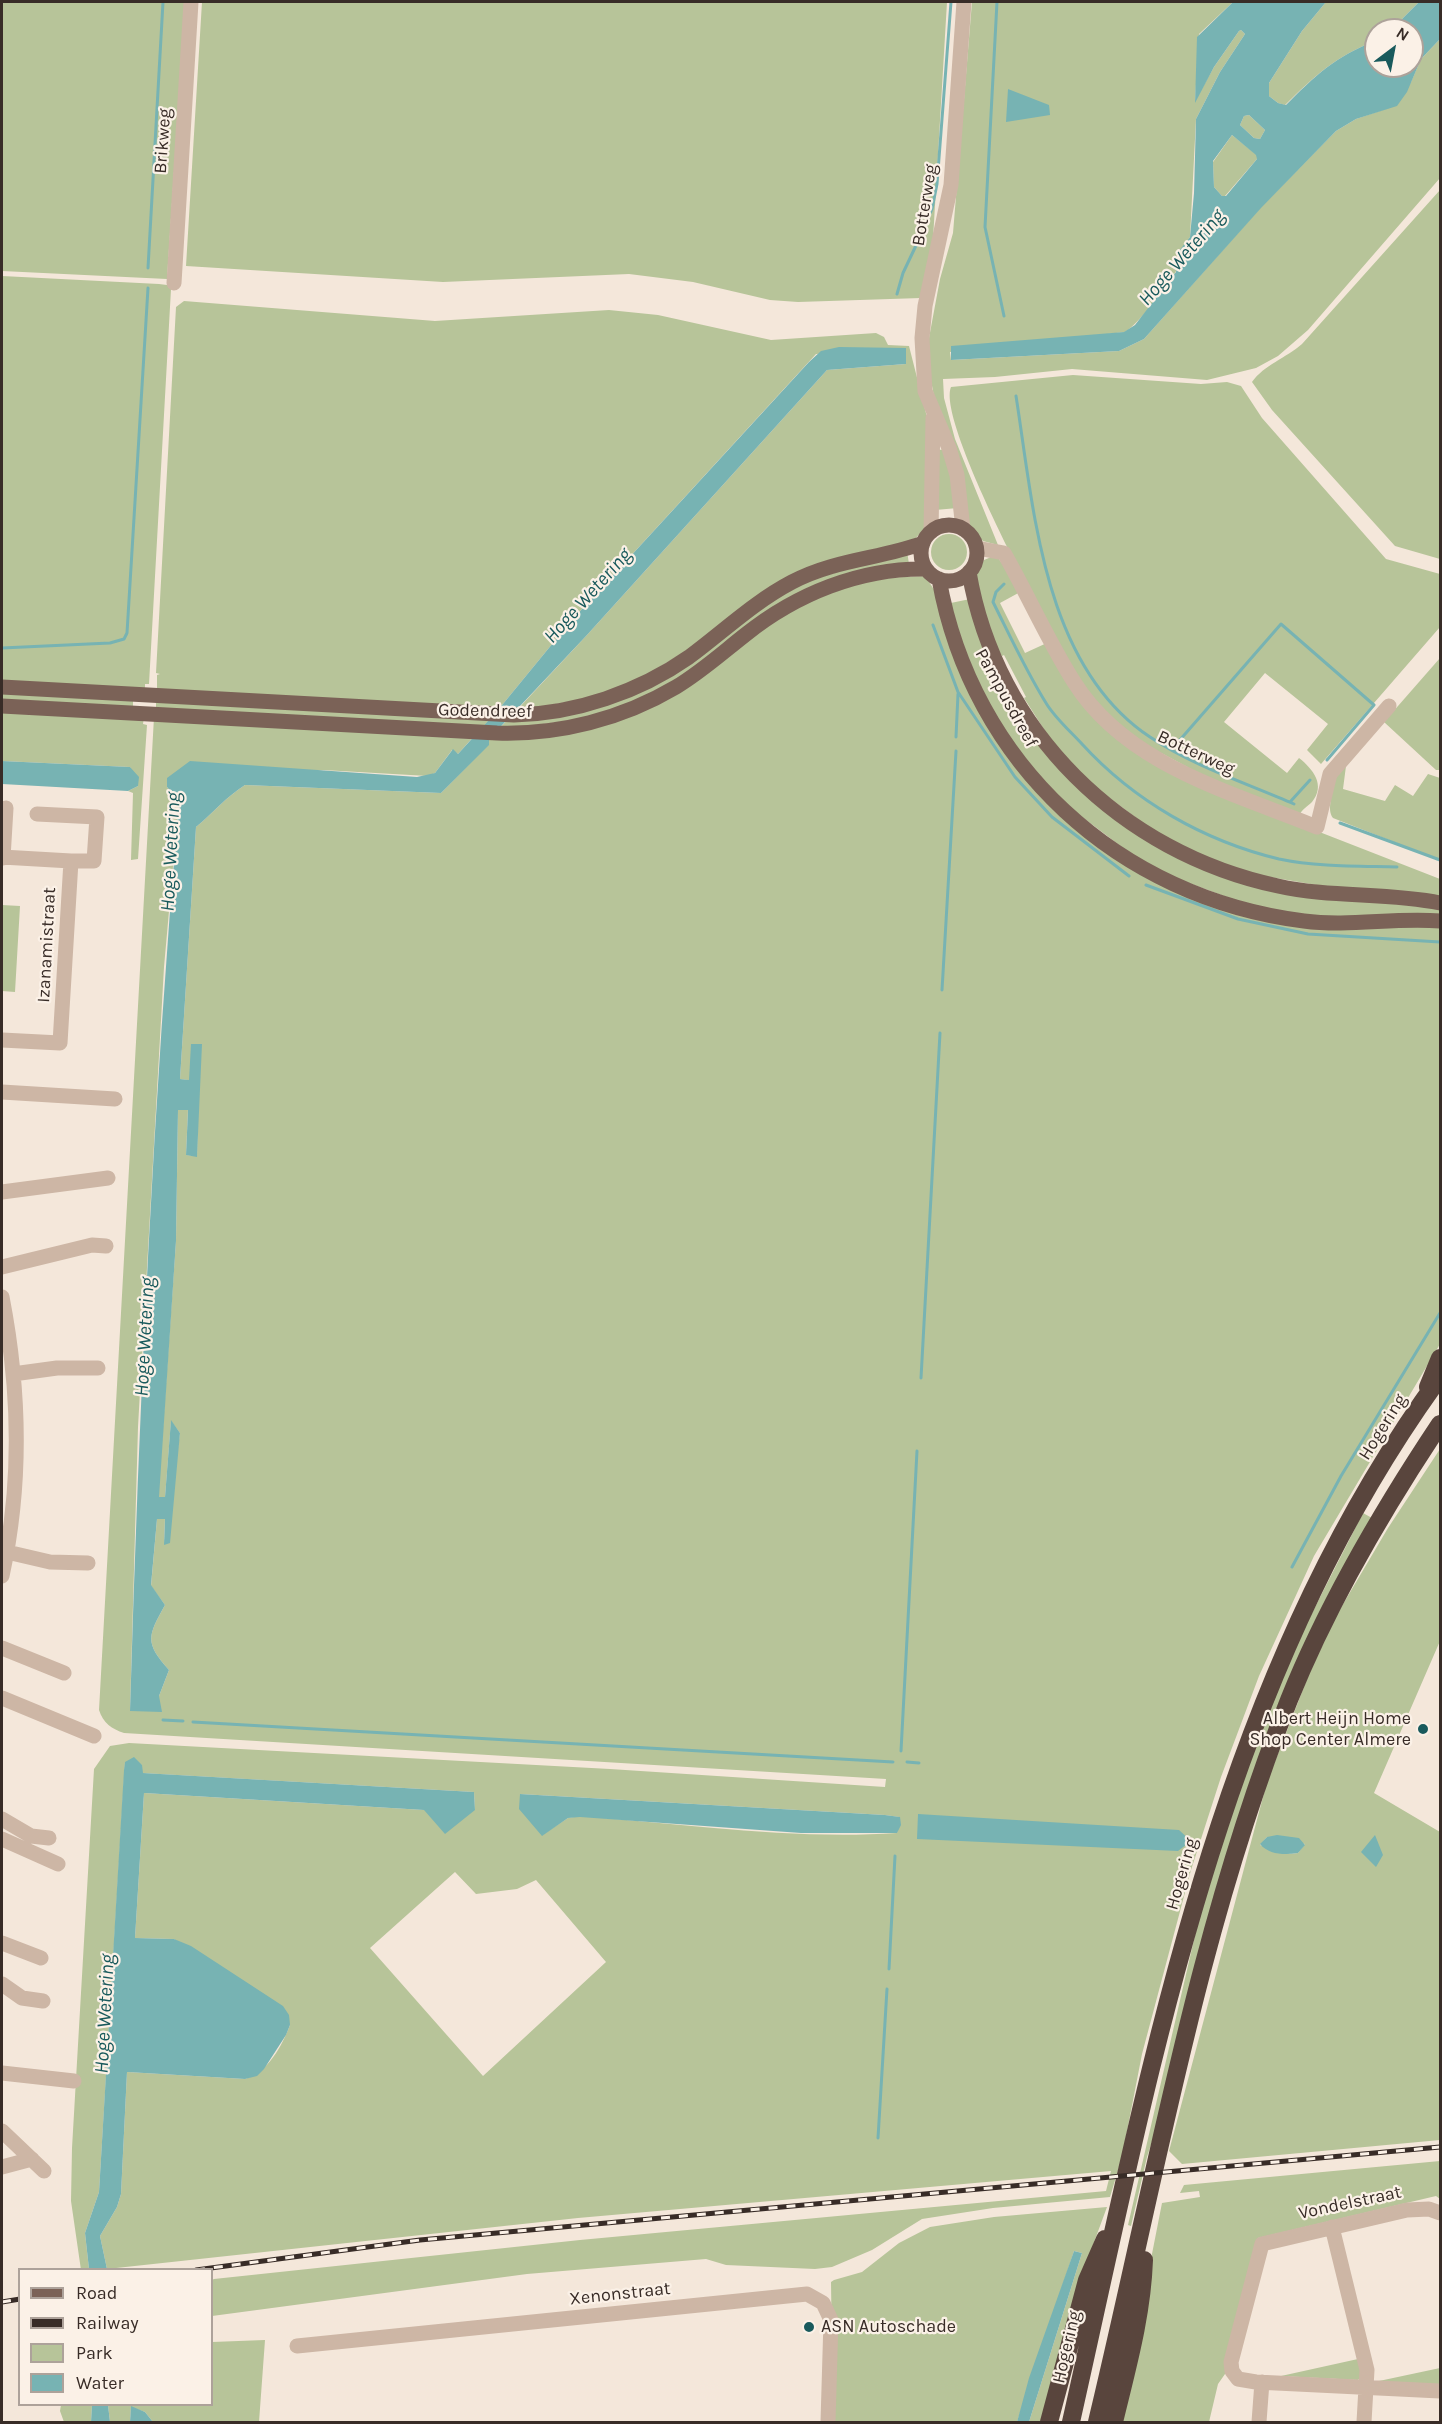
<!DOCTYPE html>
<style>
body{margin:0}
#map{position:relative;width:1442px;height:2424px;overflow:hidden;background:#f4e7da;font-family:Karla,sans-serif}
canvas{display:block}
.frame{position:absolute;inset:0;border:3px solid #382c27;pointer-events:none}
.legend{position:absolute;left:18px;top:2268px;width:195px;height:138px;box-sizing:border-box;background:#fbf1e7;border:2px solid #ada29a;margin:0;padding:8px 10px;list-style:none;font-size:18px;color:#382c27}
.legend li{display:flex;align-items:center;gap:12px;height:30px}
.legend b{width:30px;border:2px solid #ada29a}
.north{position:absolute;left:1364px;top:18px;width:60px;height:60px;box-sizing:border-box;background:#fbf1e7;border:2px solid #ada29a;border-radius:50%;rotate:32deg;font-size:16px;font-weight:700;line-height:24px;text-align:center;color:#382c27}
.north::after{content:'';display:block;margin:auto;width:21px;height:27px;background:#195a5c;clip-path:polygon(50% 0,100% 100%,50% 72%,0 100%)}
</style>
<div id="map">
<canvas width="1442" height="2424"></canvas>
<div class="frame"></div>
<ul class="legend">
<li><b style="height:8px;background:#7b6257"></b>Road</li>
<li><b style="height:8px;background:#382c27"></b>Railway</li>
<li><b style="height:16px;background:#b7c499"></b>Park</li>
<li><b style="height:16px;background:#77b3b3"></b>Water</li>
</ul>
<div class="north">N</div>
</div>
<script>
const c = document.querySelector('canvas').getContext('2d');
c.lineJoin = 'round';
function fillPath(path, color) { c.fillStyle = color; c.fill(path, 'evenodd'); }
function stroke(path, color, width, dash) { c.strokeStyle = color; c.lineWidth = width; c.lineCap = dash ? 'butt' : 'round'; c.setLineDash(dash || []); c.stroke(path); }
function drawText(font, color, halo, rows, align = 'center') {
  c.font = font + ' Karla,sans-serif'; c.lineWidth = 4.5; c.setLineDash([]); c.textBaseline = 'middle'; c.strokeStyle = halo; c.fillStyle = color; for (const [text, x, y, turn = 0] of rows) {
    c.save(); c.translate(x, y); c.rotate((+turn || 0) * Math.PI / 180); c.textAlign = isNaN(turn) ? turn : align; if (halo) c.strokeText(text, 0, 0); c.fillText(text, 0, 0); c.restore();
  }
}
const green = new Path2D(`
 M 2,2 L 185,2 L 167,279 L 2,271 Z
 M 202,2 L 947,2 L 933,239 L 921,298 L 798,302 L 770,300 L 693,282 L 629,274 L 443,282 L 186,266 Z
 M 972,2 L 1233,2 L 1199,34 L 1195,101 L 1214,67 L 1239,31 L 1241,30 L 1245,34 L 1220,72 L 1196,119 L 1190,237 C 1181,248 1181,258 1176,271 C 1169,286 1138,324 1125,332 L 950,352 L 951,360 L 1119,351 L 1144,339 L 1261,207 L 1336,131 L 1356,119 L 1397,105 L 1411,82 L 1421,59 L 1440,39 L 1440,178 L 1308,330 L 1278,356 L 1256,368 L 1207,380 L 1072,369 L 995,377 L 943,379 L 944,398 L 955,439 L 998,545 L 983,541 L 969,526 L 936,407 L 926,354 L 940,279 L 953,233 Z
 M 1326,2 L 1419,2 L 1391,30 L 1376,30 L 1376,41 C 1335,56 1315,76 1285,105 L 1278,103 L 1269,96 L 1269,83 L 1302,31 Z
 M 1249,115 L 1265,130 L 1260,139 L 1254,138 L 1240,125 L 1244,116 Z
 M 1232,135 L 1257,155 L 1257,159 L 1225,196 L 1222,196 L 1214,187 L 1213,162 Z
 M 1440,190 L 1440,559 L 1395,546 L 1272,410 L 1252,382 C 1264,365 1286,358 1302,344 Z
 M 2,276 L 159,284 L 167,285 L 171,289 L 149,684 L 145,684 L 145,692 L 2,684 Z
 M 184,301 L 435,321 L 609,310 L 658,315 L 771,340 L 876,333 L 884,337 L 888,345 L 909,346 L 929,425 L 925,528 L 913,541 L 833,562 L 682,657 L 607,695 L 516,711 L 587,635 L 827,370 L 906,364 L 906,348 L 816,354 L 571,621 L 498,710 L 157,693 L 157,675 L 160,674 L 156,673 L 176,307 Z
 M 1073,375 L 1201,384 L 1227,382 L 1241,386 L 1262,418 L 1386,559 L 1440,574 L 1440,627 L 1321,764 L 1307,750 L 1328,724 L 1265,673 L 1224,722 L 1287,773 L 1299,758 C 1313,769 1326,785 1312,802 C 1307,807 1302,809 1299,816 C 1250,795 1175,770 1135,738 C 1113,721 1092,699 1077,675 C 1052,637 936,422 951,387 Z
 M 945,449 L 958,508 L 935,510 L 939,450 Z
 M931 552a18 18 0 1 1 36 0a18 18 0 1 1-36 0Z
 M 907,551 L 909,564 L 840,579 L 695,672 L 604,716 L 498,730 L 508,719 L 598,705 L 791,586 Z
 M 996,555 L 1022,591 L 1000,603 L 1025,653 L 1049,642 L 1103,722 L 1281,817 L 1440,879 L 1440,900 L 1329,889 L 1245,874 L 1149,832 L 1063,759 L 1024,698 L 1026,697 L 1004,655 L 1002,656 L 991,642 L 976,574 L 984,560 Z
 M 925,576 L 935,591 L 970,690 L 1076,827 L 1226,909 L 1440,924 L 1440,1344 L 1314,1556 L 1259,1676 L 1221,1777 L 1191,1870 L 1142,2054 L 1122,2157 L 1110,2197 L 993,2208 L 922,2219 L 872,2250 L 832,2267 L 815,2269 L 726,2265 L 706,2259 L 527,2274 L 212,2316 L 212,2280 L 214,2279 L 580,2240 L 1106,2191 L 1111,2171 L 578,2218 L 107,2269 L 100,2236 L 117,2207 L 121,2194 L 127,2072 L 245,2079 C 268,2072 282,2046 290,2025 L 174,1939 L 135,1938 L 144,1793 L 424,1810 L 475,1810 L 474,1792 L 142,1773 L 142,1765 L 125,1762 L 99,2192 L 85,2233 L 89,2269 L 81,2270 L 71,2201 L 72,2148 L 94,1769 L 110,1746 L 129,1743 L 610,1769 L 885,1787 L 886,1779 L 124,1733 C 112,1729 103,1723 99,1710 L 154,717 L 475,735 L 458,754 L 452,750 L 435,773 L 428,776 L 323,770 L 167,787 L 179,799 L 164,967 L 138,1427 L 130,1711 L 159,1696 L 169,1670 C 144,1642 148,1636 165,1605 L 151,1586 L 157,1519 L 165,1518 L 164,1545 L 180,1433 L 171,1421 L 165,1497 L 158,1498 L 176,1241 L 178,1110 L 188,1109 L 186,1155 L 197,1156 L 198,1107 L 188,1080 L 180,1079 L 196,827 C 213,813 226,797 245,785 L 441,793 L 485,748 L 489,739 L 616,719 L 780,614 L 863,579 ZM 520,1794 L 885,1815 L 899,1817 L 897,1833 C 792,1840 685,1824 580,1816 L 568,1818 L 542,1835 ZM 455,1872 L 476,1894 L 517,1889 L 536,1880 L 606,1962 L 483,2076 L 370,1948 Z
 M 970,599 L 1043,748 L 1199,865 L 1440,906 L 1440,916 L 1357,920 L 1262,910 L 1151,869 L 1053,795 L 991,713 L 946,604 Z
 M 1440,658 L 1440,770 L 1436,770 L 1384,722 Z
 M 2,690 L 133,700 L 133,708 L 2,703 Z
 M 156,700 L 491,718 L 481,729 L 156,710 Z
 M 2,709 L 144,717 L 143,724 L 147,725 L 138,859 L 131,860 L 133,793 L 128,791 L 138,786 L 130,767 L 2,761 Z
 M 1346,766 L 1343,789 L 1385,801 L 1395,785 L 1413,796 L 1428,774 L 1440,778 L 1440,860 L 1333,818 C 1326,809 1334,794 1332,782 Z
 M 2,905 L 20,906 L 15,992 L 2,991 Z
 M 1440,1449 L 1440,1641 L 1374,1793 L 1440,1832 L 1440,2140 L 1182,2164 L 1169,2151 L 1267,1782 L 1309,1674 L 1336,1616 L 1388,1528 ZM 1267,1837 L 1305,1844 L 1298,1853 L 1290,1854 L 1260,1845 Z
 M 1363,1513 L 1372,1518 L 1322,1609 L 1147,2157 L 1131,2226 L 1128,2225 L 1209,1875 L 1286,1664 Z
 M 1440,2161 L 1440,2199 L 1436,2196 L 1258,2238 L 1225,2374 L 1218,2384 L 1209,2422 L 1119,2422 L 1162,2203 L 1200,2197 L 1199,2191 L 1180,2193 L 1184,2185 Z
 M 1107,2207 L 1093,2245 L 1043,2422 L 1029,2422 L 1082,2253 L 1074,2251 L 1017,2422 L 833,2422 L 831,2282 L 834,2280 L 862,2272 L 899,2243 L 930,2227 L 994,2217 Z
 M 265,2340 L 259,2422 L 153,2422 L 145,2412 L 131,2407 L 130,2422 L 110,2422 L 108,2405 L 212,2404 L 212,2342 Z
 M 1358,2359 L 1363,2375 L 1358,2380 L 1281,2376 Z
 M 1440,2368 L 1440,2386 L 1379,2381 Z
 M 61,2405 L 92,2405 L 91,2422 L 64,2422 L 60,2411 Z`);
const water = new Path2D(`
 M 1233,2 L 1326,2 L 1302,31 L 1269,83 L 1269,96 L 1278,103 L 1286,105 C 1315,76 1335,56 1376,41 L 1376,66 L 1412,66 L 1412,30 L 1391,30 L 1419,2 L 1440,2 L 1440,39 L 1421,59 L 1407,92 L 1397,106 L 1356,119 L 1336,131 L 1261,208 L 1144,339 L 1119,351 L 951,360 L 951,346 L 1124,332 L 1135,325 L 1176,272 L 1179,251 L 1190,237 L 1194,193 L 1196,119 L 1220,72 L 1245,34 L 1241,30 L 1239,31 L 1214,67 L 1195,103 L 1197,37 ZM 1249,115 L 1265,130 L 1260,139 L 1254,138 L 1240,125 L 1244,116 ZM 1232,135 L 1256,155 L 1257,159 L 1226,196 L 1222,196 L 1214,187 L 1213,161 Z
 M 1008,89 L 1049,105 L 1050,115 L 1006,122 Z
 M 839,347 L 906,348 L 906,364 L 827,370 L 587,635 L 489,739 L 489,745 L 441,793 L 245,785 C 226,797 213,813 196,827 L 180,1079 L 189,1080 L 191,1044 L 202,1044 L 197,1157 L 186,1155 L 188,1110 L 178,1110 L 176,1241 L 159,1497 L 165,1497 L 171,1420 L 180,1433 L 170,1543 L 164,1545 L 165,1519 L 157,1519 L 151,1585 L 165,1605 C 148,1636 144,1642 169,1670 L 159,1696 L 162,1712 L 130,1711 C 139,1407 153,1103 179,800 L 167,787 L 167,778 L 190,761 L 417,777 L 435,773 L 453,749 L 458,754 L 498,710 L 571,621 L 809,362 L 821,351 Z
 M 2,761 L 130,767 L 139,777 L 138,786 L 128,791 L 2,784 Z
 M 134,1757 L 142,1765 L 143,1773 L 474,1792 L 475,1810 L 445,1834 L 424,1810 L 144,1793 L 135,1938 L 174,1939 L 191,1946 L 283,2006 L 289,2015 L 290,2025 L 286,2035 L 264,2069 L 257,2076 L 245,2079 L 127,2072 L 121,2194 L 117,2207 L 100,2236 L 107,2269 L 89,2269 L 85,2233 L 99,2192 L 124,1770 L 125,1762 Z
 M 520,1794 L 885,1815 L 900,1817 L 901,1825 L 897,1833 L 801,1833 L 580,1817 L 568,1818 L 542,1836 L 519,1809 Z
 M 918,1814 L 1179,1830 L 1191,1841 L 1178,1851 L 917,1839 Z
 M 1277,1835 L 1299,1838 L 1305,1845 L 1298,1853 C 1285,1855 1269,1855 1260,1844 L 1267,1837 Z
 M 1375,1835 L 1383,1855 L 1376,1867 L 1361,1852 Z
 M 1074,2251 L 1082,2253 L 1029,2422 L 1017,2422 L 1029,2378 Z
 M 92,2405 L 108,2405 L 110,2422 L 91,2422 Z
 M 131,2406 L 145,2412 L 153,2422 L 130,2422 Z`);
const stream = new Path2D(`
 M 997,2 L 985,227 L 1004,316
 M 925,225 L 932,209 L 937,184 L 951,2
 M 148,268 L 163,2
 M 897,294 L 903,273 L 921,235
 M 1016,396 C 1034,510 1043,666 1150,737 C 1193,766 1246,783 1294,804
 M 1004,584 L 996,592 L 993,602 C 1010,636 1026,671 1046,703 C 1055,718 1070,731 1082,744 C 1134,801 1204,841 1279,859 C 1317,867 1358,866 1397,867
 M 933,625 L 958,692 L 1015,777 L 1052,817 L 1129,876
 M 2,648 L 110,643 L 124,639 L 127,633 L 148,288
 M 956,737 L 958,694
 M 1172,749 L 1281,624 L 1374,705 L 1327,760
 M 1290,802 L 1310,780
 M 1340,823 L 1440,860
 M 1146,885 L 1238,919 L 1308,934 L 1440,942
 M 942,990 L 956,751
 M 921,1378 L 940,1033
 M 1292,1567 L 1341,1476 L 1440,1313
 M 163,1720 L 183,1721
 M 193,1722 L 893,1762
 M 901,1751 L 917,1451
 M 907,1762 L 919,1763
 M 889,1969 L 895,1856
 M 878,2138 L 887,1989`);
const minor = new Path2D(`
 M 174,283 L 191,2
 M 963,529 L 957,475 L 949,448 L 925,391 L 922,338 L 925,306 L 951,185 L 964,2
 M 931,532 L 933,418
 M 977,548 L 1004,553 C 1028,595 1048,641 1074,682 C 1126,765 1231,792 1317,827 L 1330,774 L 1389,706
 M 37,814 L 97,817 L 94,861 L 71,861
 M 2,857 L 71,861 L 60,1043 L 2,1040
 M 3,858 L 6,808
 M 2,1092 L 115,1099
 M 2,1192 L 108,1178
 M 2,1267 L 92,1245 L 106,1246
 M 2,1297 C 20,1390 22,1484 2,1576
 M 13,1374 L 57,1368 L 98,1368
 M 7,1552 L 50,1562 L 88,1563
 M 2,1648 L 64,1673
 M 2,1698 L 94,1736
 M 2,1819 L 31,1836 L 49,1838
 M 2,1839 L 58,1864
 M 2,1943 L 41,1958
 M 2,1984 L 22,1998 L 43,2001
 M 2,2073 L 74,2081
 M 2,2131 L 44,2171
 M 2,2167 L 32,2159
 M 1440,2213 L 1429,2209 L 1407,2210 L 1262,2244 L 1231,2362 L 1232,2371 L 1238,2379 L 1256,2382 L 1440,2391
 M 1332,2227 L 1367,2370 L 1364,2422
 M 297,2346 L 807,2294 L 823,2303 L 831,2320 L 828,2422
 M 1259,2422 L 1262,2382`);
const major = new Path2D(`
 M921 553a28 28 0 1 1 56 0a28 28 0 1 1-56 0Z
 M 969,572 C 996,731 1122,853 1278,886 C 1331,898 1387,892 1440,903
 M 939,579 C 972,764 1119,898 1304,921 C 1350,927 1395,917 1440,921
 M 2,687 L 514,715 C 575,714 639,692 689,657 C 724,631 754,602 792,582 C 836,559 880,559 923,543
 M 2,706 L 497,733 C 559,735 622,719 676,687 C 701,672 722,653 745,635 C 796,594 860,568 926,569`);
const highway = new Path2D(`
 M 1428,1387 L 1440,1358
 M 1049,2422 L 1087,2280 L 1105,2239
 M 1071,2422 C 1152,2062 1218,1682 1440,1377
 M 1097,2422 C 1155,2181 1197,1931 1289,1700 C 1328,1603 1382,1511 1440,1424
 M 1114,2422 C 1127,2368 1142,2316 1144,2260`);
const rail = new Path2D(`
 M 196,2270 L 420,2240 L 1440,2147
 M 2,2302 L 20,2299`);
const markers = [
 [1423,1729,6,"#195a5c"],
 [809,2327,6,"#195a5c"]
];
const streetNames = [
 ["Brikweg",163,141,-86],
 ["Botterweg",925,205,-81],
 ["Pampusdreef",1006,698,61],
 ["Godendreef",485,711,1],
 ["Botterweg",1196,753,25],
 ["Izanamistraat",47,945,-87],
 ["Hogering",1383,1427,-58],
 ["Hogering",1182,1874,-74],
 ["Vondelstraat",1350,2203,-12],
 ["Xenonstraat",620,2294,-6],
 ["Hogering",1067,2347,-77]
];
const poiNames = [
 ["Albert Heijn Home",1411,1719],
 ["Shop Center Almere",1411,1740],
 ["ASN Autoschade",821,2327,"left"]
];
const waterNames = [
 ["Hoge Wetering",1182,258,-49],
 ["Hoge Wetering",588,596,-48],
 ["Hoge Wetering",171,852,-87],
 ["Hoge Wetering",145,1337,-87],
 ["Hoge Wetering",105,2014,-87]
];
fillPath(green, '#b7c499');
fillPath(water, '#77b3b3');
stroke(stream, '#77b3b3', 3);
stroke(minor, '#cdb6a5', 15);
stroke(major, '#7b6257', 15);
stroke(highway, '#59453d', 18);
stroke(rail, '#382c27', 5);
stroke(rail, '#fbf1e7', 3, [9]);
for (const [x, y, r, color] of markers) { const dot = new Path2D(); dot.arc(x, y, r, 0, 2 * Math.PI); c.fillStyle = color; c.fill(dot); stroke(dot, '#fbf1e7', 2); }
drawText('18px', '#382c27', '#fbf1e7', streetNames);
drawText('18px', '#382c27', '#fbf1e7', poiNames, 'right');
drawText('italic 20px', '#195a5c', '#fbf1e7', waterNames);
</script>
